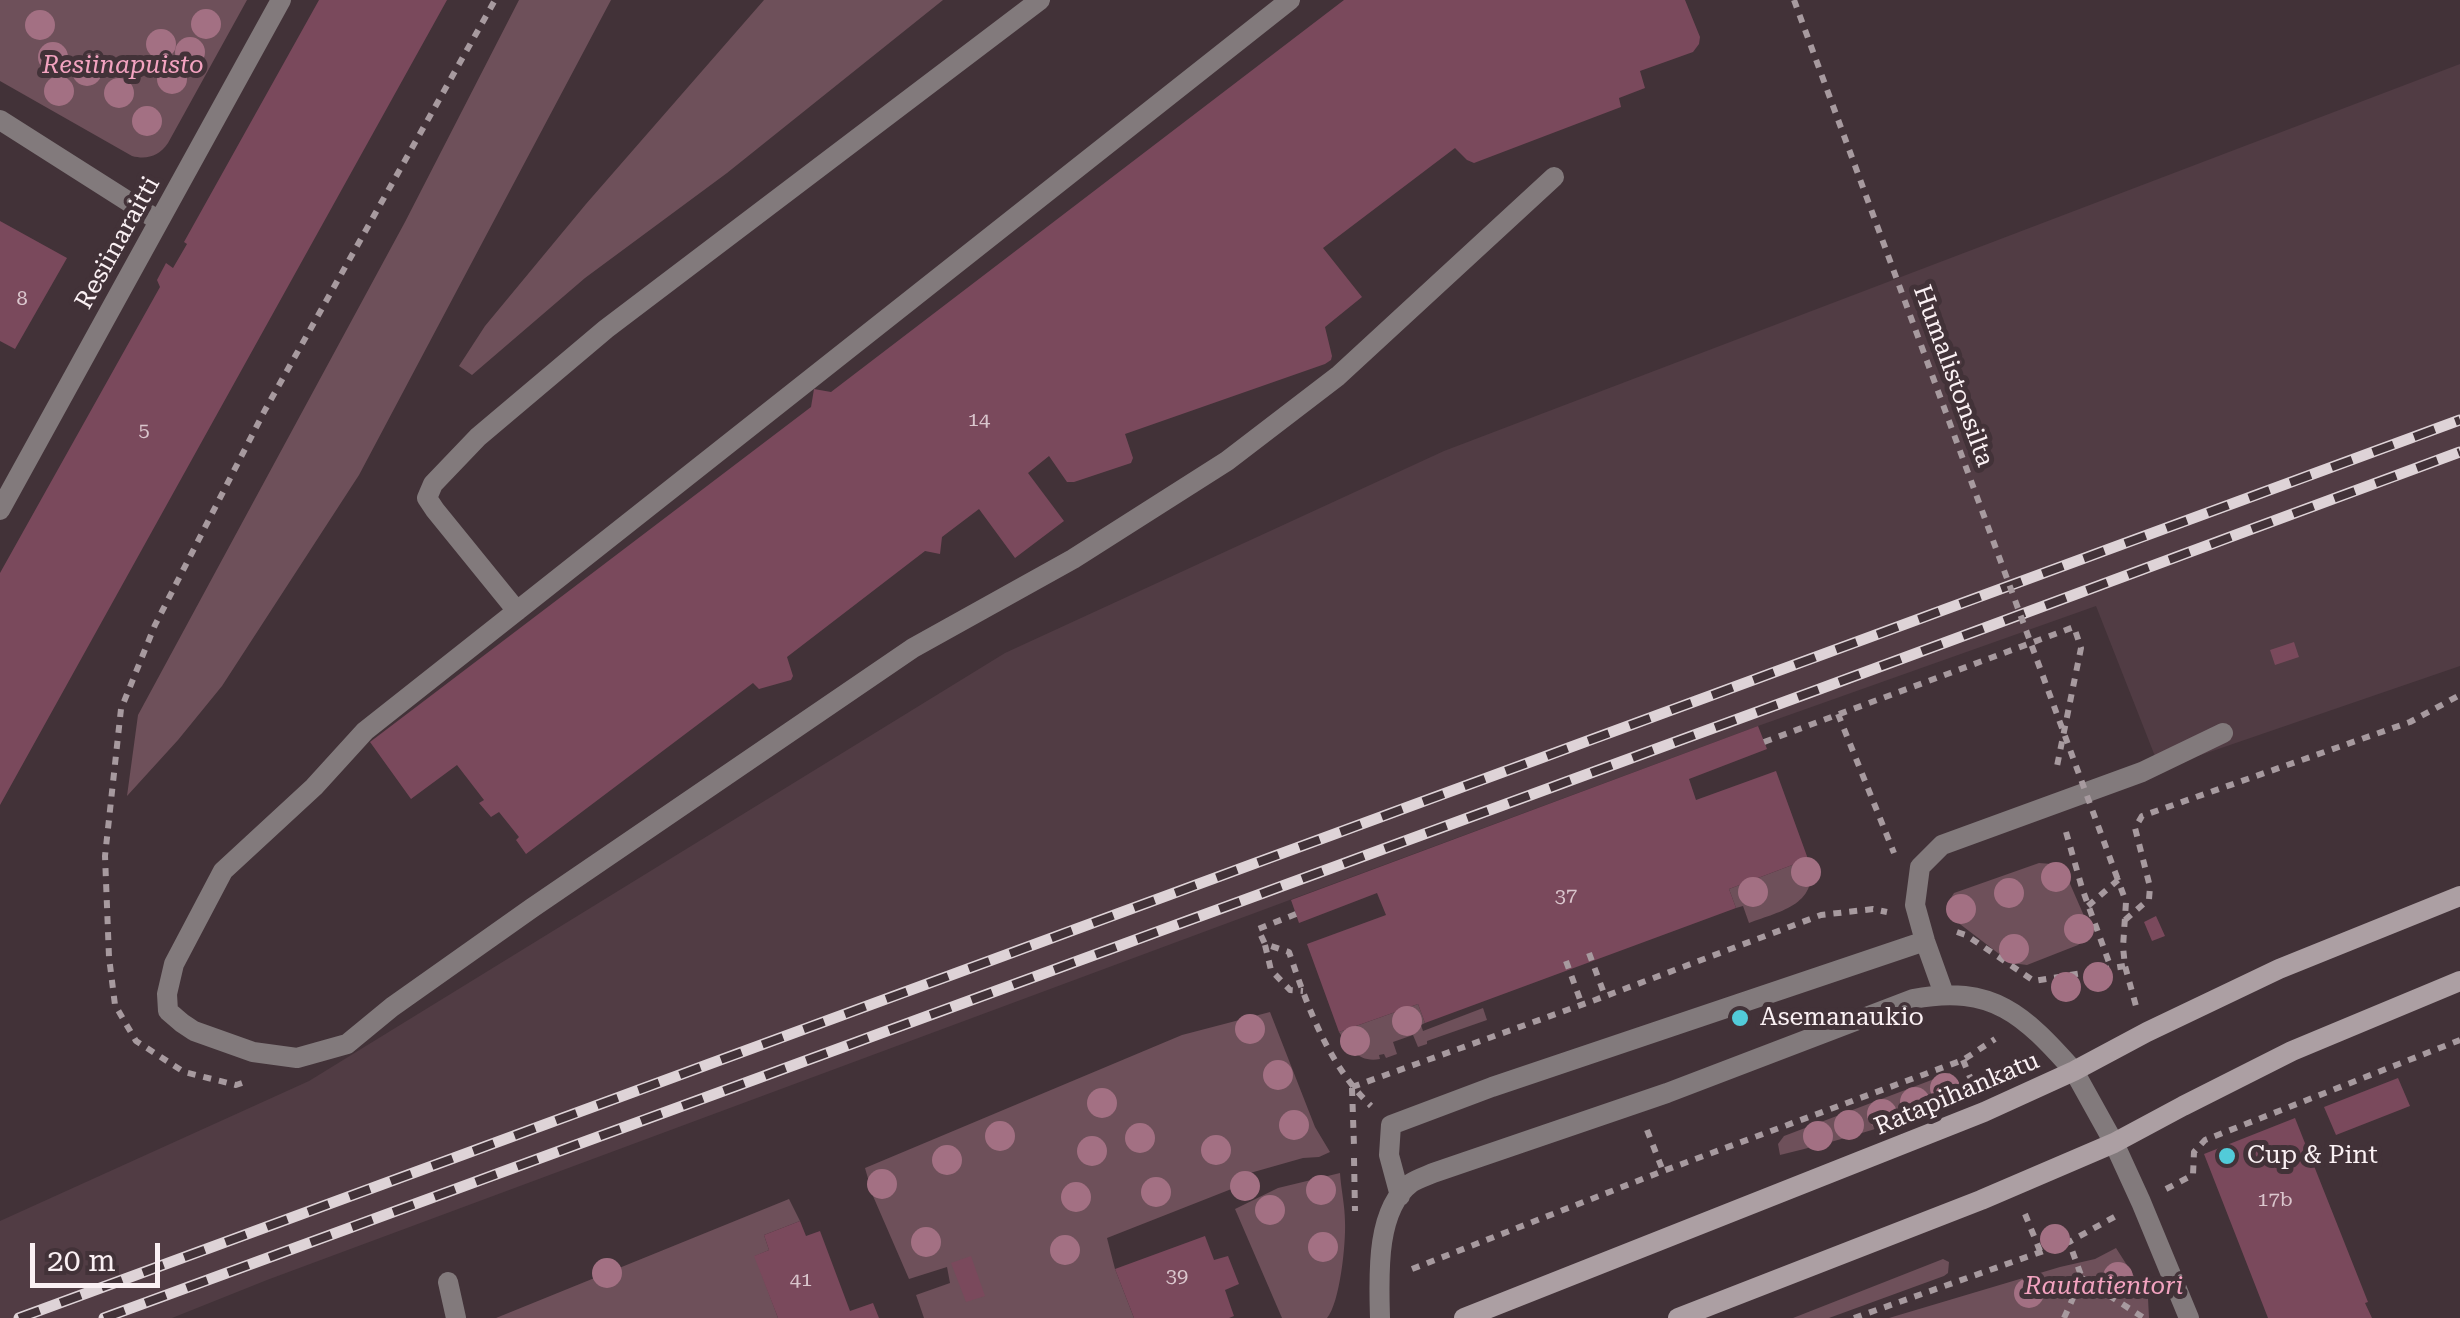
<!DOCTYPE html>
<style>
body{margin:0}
#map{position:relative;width:2460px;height:1318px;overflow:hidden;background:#423238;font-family:"Roboto Serif",serif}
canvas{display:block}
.scale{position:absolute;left:30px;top:1243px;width:130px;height:45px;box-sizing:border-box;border:5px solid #faf0f3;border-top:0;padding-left:12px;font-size:30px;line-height:35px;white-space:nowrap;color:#faf0f3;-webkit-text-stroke:8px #423238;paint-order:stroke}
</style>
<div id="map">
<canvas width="2460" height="1318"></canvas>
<div class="scale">20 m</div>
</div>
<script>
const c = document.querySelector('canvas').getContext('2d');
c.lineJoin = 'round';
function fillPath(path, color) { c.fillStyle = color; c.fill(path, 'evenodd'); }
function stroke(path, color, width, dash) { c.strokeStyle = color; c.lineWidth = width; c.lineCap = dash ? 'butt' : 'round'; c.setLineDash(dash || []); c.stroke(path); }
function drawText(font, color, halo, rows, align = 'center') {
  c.font = font + ' "Roboto Serif",serif'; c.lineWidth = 10; c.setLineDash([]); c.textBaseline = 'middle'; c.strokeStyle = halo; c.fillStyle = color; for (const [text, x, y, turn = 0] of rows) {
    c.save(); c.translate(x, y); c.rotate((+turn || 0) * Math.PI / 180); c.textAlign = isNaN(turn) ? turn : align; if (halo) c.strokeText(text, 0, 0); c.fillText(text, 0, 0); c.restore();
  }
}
const built = new Path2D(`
 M 2460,64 L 2460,666 L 2160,769 L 2096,606 L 1758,726 L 267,1280 L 172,1318 L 0,1318 L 0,1221 L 309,1081 L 1005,653 L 1444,451 Z`);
const green = new Path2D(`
 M 0,0 L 247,0 L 168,143 C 159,156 147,160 132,156 L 0,81 Z
 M 519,0 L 611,0 L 359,475 L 222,686 L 178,740 L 127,796 L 138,715 L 405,222 Z
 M 764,0 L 943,0 L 727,173 L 585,278 L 472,375 L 459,366 L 485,326 L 586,204 Z
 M 1808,859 C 1822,904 1781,911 1749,923 L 1743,906 L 1736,908 L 1729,889 Z
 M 2039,863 L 2052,864 L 2064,870 L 2088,925 L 2088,936 L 2078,945 L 2027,965 L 2011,963 L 1948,915 L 1949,901 L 1954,893 Z
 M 1418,1004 L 1425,1023 L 1421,1025 L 1423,1031 L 1483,1008 L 1487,1020 L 1427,1041 L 1427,1044 L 1418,1047 L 1413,1035 L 1393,1042 L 1397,1054 L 1386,1058 L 1384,1054 L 1379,1055 L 1380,1059 C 1359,1063 1350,1049 1339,1032 Z
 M 1270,1012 L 1315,1127 L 1330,1152 L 1319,1157 L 1303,1158 L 1236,1177 L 1234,1188 L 1107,1238 L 1115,1269 L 1134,1318 L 924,1318 L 916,1295 L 950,1283 L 947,1267 L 909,1279 L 873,1196 L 865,1168 L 1182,1035 Z
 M 1950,1073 L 1961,1095 C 1903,1123 1842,1140 1780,1155 L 1778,1144 L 1784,1136 Z
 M 1340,1173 C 1341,1189 1345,1206 1345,1222 C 1346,1243 1340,1303 1327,1318 L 1282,1318 L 1235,1209 L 1278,1188 Z
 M 789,1199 L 800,1221 L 764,1235 L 769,1250 L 755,1256 L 778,1318 L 496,1318 Z
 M 2116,1248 L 2148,1298 L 2149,1318 L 1889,1318 L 2060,1267 L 2095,1259 Z
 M 1943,1259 L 1949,1262 L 1948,1273 L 1944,1276 L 1829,1318 L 1793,1318 Z`);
const building = new Path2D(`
 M 319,0 L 447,0 L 0,805 L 0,573 L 160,287 L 157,280 L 166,263 L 173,268 L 187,244 L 184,242 Z
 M 1344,0 L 1685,0 L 1700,37 L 1699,44 L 1693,52 L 1640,71 L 1645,88 L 1619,98 L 1621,107 L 1474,163 L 1467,160 L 1455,148 L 1323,248 L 1362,297 L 1325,327 L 1332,356 L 1331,360 L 1325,364 L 1125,434 L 1133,458 L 1131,463 L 1074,482 L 1067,482 L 1049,456 L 1028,473 L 1064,521 L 1015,558 L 979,509 L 942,537 L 940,554 L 925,551 L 787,657 L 793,676 L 791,680 L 759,689 L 753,683 L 526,854 L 516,840 L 519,837 L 499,812 L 491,817 L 479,803 L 484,800 L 457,765 L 411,799 L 370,742 L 811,407 L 814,389 L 831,392 Z
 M 0,221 L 67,258 L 15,349 L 0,341 Z
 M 2294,642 L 2299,657 L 2275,665 L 2270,650 Z
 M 1758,726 L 1767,749 L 1689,779 L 1696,800 L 1776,771 L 1808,859 L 1729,889 L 1736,908 L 1425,1023 L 1418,1004 L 1339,1032 L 1307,944 L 1386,915 L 1377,893 L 1299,923 L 1291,900 Z
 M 2156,916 L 2165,936 L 2152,941 L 2144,922 Z
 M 2398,1078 L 2410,1106 L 2336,1135 L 2324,1107 Z
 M 2295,1118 L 2368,1302 L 2365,1303 L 2372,1318 L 2268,1318 L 2204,1154 Z
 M 800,1221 L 806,1236 L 820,1231 L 850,1311 L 873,1303 L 879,1318 L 778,1318 L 754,1256 L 769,1250 L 764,1235 Z
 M 1205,1236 L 1214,1260 L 1228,1256 L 1239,1284 L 1225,1290 L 1234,1316 L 1229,1318 L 1134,1318 L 1115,1269 Z
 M 971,1256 L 985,1296 L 966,1302 L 951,1263 Z`);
const path = new Path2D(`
 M 1838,714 L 1894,853
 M 1764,742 L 2074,627 L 2081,648 L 2056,771
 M 2066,832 L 2082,888 L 2111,968
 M 2088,906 L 2118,880 L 2126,902 L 2123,947 L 2125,966 L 2136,1006
 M 1296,914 L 1258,929 L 1265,944 L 1289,952 C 1308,1008 1328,1064 1371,1106
 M 2125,920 L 2149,899 L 2150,887 L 2135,828 L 2142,816 L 2410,722 L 2460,695
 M 1957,932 L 1966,935 L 2034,981 L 2125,966
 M 1265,945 L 1271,970 L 1290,990 L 1303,991
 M 1589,953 L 1605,996
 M 1566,961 L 1582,1005
 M 1963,1060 L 1972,1082
 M 242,1083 L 236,1085 L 184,1072 L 136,1041 L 115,1005 L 109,957 L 105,856 L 121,709 L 155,625 L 265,410 L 495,0
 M 1352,1087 L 1595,1000 L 1821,915 L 1873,909 L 1887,912
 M 1352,1088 L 1354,1146
 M 1647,1130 L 1663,1171
 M 1354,1158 L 1355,1211
 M 2166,1189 L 2193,1175 L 2194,1152 L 2205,1140 L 2460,1040
 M 2025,1214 L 2040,1251
 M 1412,1269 L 1663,1171 L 1963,1060 L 1995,1039
 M 2082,1278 L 2144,1318
 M 1854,1318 L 2069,1242 L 2116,1216
 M 2064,1318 L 2082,1278 L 2069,1242`);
const service = new Path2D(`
 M 1290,0 L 365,731 L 314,787 L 223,871 L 174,964 L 167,994 L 168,1011 L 182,1023 L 194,1031 L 253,1052 L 297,1058 L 347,1044 L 392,1007 L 532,908 L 913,648 L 1073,559 L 1227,461 L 1338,376 L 1554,177
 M 517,611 L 435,510 L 427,498 L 433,484 L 478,437 L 606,329 L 1040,0
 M 1944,994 L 1925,941 L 1915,905 L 1920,867 L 1942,845 L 2142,772 L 2223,733
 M 1400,1196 L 1389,1155 L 1391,1125 L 1492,1087 L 1925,941
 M 448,1282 L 456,1318
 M 1380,1318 C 1379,1278 1375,1210 1411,1183 C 1417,1179 1426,1176 1433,1173 L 1667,1093 L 1913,999 C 1993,984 2024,1015 2074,1071`);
const minor = new Path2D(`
 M 0,120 L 159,221
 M 0,510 L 281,0`);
const tertiary = new Path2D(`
 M 2074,1071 L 2114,1143 L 2141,1202 L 2189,1318`);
const secondary = new Path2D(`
 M 1464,1318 L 1984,1112 L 2074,1071 L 2147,1032 L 2279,969 L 2460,896
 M 1678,1318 L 1981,1200 L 2114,1143 L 2183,1106 L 2292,1051 L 2460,981`);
const rail = new Path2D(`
 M 19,1318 L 2460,420
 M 104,1318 L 1817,690 L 2460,452`);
const pathBridge = new Path2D(`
 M 1794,0 L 2118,880`);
const trees = [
 [206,24],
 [40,25],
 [161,44],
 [190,52],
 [53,57],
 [87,71],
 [172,79],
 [59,91],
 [119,93],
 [147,121],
 [1806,872],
 [2056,877],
 [1753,892],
 [2009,893],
 [1961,909],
 [2079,929],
 [2014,949],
 [2098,977],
 [2066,987],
 [1407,1021],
 [1250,1029],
 [1355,1041],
 [1278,1075],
 [1945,1088],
 [1915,1102],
 [1102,1103],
 [1882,1114],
 [1294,1125],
 [1849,1125],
 [1000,1136],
 [1818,1136],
 [1140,1138],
 [1216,1150],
 [1092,1151],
 [947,1160],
 [882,1184],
 [1245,1186],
 [1321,1190],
 [1156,1192],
 [1076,1197],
 [1270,1210],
 [2055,1239],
 [926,1242],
 [1323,1247],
 [1065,1250],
 [607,1273],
 [2118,1277],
 [2029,1293]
];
const markers = [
 [1740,1018,10,"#52cbd9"],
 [2227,1156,10,"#52cbd9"]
];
const numberNames = [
 ["8",22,299],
 ["14",979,420],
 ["5",144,430],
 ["37",1566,896],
 ["17b",2275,1200],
 ["39",1177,1276],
 ["41",801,1280]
];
const parkNames = [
 ["Resiinapuisto",123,66],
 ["Rautatientori",2104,1287]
];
const streetNames = [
 ["Resiinaraitti",118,243,-61],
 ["Humalistonsilta",1953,376,70],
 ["Ratapihankatu",1957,1094,-23]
];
const poiNames = [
 ["Asemanaukio",1760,1018],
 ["Cup & Pint",2247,1156]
];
fillPath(built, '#513c44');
fillPath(green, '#6e505a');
fillPath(building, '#7a495c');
stroke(path, '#a79a9f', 6, [8, 8]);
stroke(service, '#827a7c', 20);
stroke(minor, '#827a7c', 20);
stroke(tertiary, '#827a7c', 20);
stroke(secondary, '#ac9fa3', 20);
stroke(rail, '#ded3d7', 11);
stroke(rail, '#423238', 8, [22]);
stroke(pathBridge, '#a79a9f', 6, [8, 8]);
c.fillStyle = '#a37083';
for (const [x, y] of trees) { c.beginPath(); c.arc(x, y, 15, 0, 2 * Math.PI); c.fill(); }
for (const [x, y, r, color] of markers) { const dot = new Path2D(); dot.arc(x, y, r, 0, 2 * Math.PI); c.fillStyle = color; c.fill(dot); stroke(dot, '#423238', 4); }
drawText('20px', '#dac6cd', null, numberNames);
drawText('italic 25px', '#f3a3c0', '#423238', parkNames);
drawText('25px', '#faf0f3', '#423238', streetNames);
drawText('25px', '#faf0f3', '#423238', poiNames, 'left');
</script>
